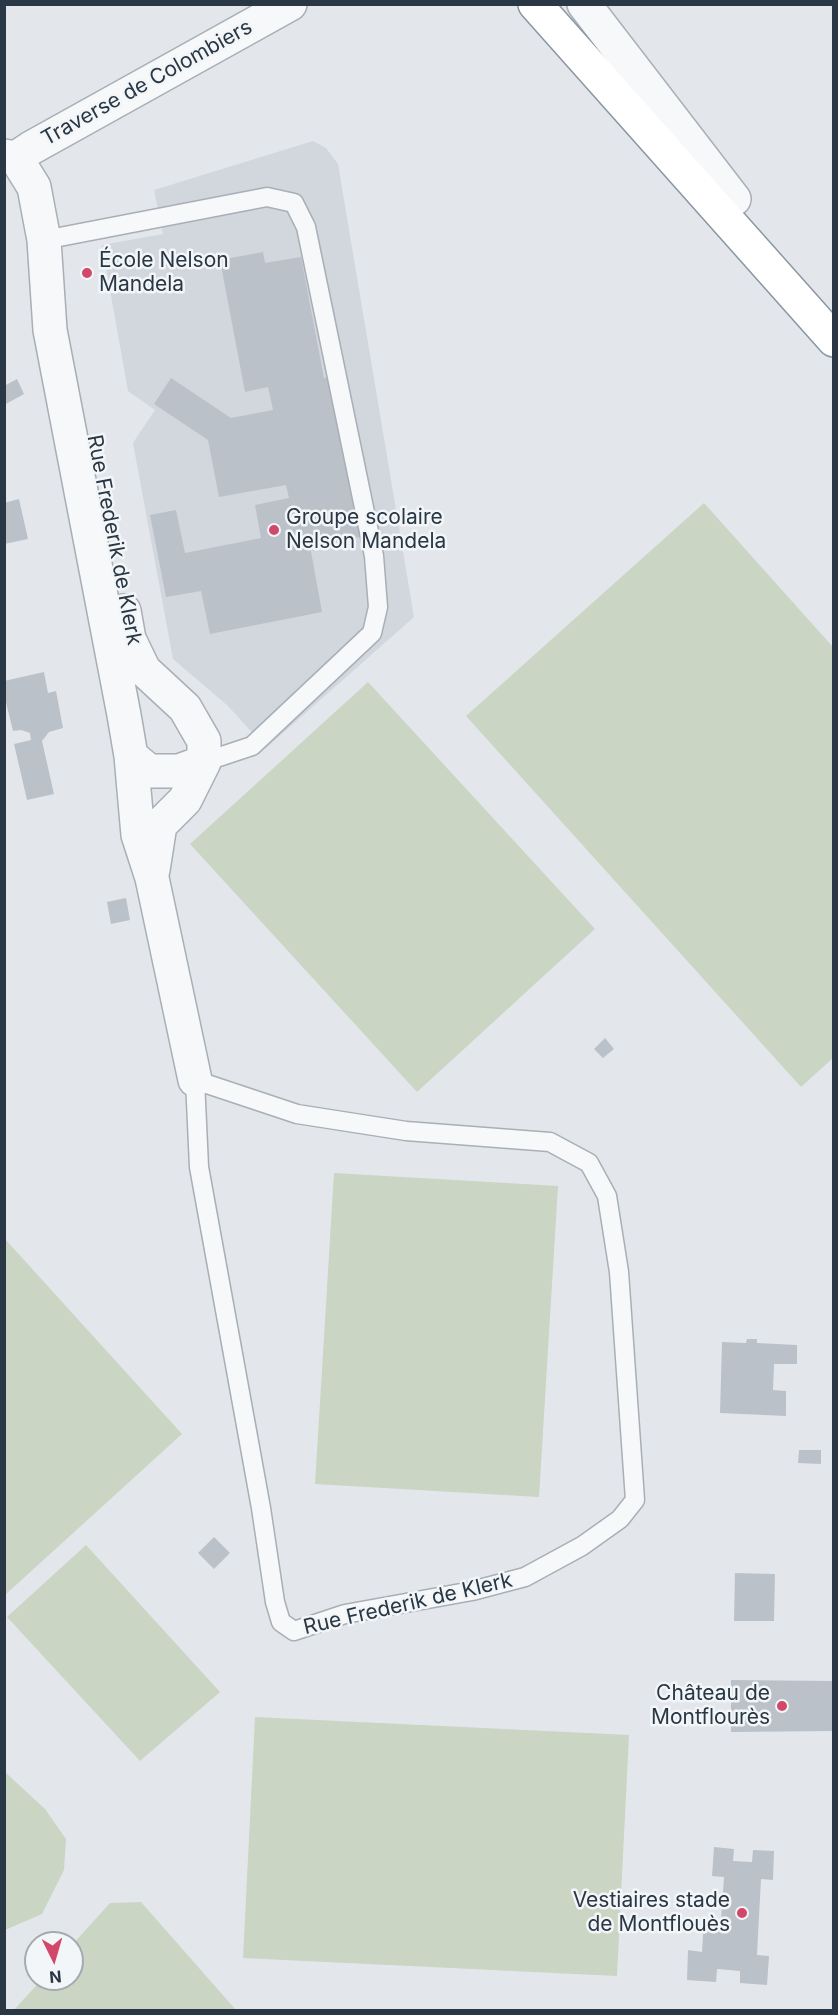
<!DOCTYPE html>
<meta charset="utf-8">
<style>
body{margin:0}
#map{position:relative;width:838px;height:2015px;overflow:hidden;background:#e3e7eb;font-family:Inter,sans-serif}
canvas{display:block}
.frame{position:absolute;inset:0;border:6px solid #2a3744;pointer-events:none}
.north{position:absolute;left:24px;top:1931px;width:60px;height:60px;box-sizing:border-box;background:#f3f6f8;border:2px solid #a3aab0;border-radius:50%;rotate:175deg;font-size:16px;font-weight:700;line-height:24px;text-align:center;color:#2a3744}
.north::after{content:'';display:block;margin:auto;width:21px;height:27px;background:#d1486b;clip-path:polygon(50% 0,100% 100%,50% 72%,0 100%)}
</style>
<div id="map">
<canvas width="838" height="2015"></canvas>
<div class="frame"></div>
<div class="north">N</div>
</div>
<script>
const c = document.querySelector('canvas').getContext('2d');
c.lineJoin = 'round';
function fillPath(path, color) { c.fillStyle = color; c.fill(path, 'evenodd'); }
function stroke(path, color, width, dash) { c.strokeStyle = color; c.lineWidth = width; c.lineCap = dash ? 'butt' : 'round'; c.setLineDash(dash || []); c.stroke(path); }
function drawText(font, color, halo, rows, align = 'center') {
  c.font = font + ' Inter,sans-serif'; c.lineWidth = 5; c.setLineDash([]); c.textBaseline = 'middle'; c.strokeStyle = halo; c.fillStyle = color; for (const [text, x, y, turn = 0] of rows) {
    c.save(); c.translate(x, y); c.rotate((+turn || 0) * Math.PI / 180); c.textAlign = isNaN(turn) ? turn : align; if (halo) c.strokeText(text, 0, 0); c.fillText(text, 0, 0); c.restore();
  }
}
const built = new Path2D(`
 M 313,141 L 326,148 L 338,164 L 414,617 L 266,748 L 228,706 L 173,659 L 133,443 L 155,410 L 128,391 L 102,245 L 163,234 L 154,190 Z`);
const green = new Path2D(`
 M 704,503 L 833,647 L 833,1058 L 801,1087 L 466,716 Z
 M 368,682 L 595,929 L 417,1092 L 190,844 Z
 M 334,1173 L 558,1186 L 539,1497 L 315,1484 Z
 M 5,1239 L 182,1434 L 5,1595 Z
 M 86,1545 L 220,1692 L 140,1761 L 7,1617 Z
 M 255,1717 L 629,1735 L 617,1976 L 243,1958 Z
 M 5,1772 L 45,1809 L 66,1839 L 64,1870 L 42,1914 L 5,1930 Z
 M 141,1902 L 236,2010 L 14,2010 L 42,1979 L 72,1979 L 72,1945 L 110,1903 Z`);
const building = new Path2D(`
 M 263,252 L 265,263 L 301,257 L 324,378 L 330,377 L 360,537 L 310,546 L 322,612 L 210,634 L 201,591 L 166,597 L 150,515 L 176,510 L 185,553 L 261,538 L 255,505 L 289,498 L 286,485 L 219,497 L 208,440 L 154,404 L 171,378 L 231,418 L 273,410 L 268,387 L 245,392 L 220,260 Z
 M 17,379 L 24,394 L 4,405 L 4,386 Z
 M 19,499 L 28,539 L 4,544 L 4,503 Z
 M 44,672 L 48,693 L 56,691 L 63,728 L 49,732 L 42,741 L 54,794 L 27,800 L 14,744 L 31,740 L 30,733 L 21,730 L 13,731 L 4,694 L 4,681 Z
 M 126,898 L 130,920 L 111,924 L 107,902 Z
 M 605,1038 L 614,1049 L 603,1058 L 594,1049 Z
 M 747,1339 L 757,1339 L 757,1343 L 797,1345 L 797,1364 L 774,1364 L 773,1390 L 786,1391 L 786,1416 L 720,1413 L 722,1342 L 746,1343 Z
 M 799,1450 L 821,1450 L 821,1464 L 798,1463 Z
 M 214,1537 L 230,1553 L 214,1569 L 198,1553 Z
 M 735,1573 L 775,1574 L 774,1621 L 734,1621 Z
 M 731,1680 L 834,1681 L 834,1731 L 731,1732 Z
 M 714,1847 L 734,1849 L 733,1861 L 752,1862 L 753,1850 L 774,1851 L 773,1880 L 761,1879 L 757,1955 L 769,1956 L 767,1985 L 740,1983 L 740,1971 L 717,1969 L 716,1982 L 687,1980 L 688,1950 L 702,1952 L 704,1919 L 721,1921 L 724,1877 L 712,1876 Z`);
const lane = new Path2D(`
 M 44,240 L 267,197 L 294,203 L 306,227 L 374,556 L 378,607 L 372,633 L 252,746 L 204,762
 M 195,1080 L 297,1114 L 406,1131 L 550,1142 L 589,1163 L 607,1196 L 619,1272 L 635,1500 L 620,1519 L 582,1546 L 525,1577 L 472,1591 L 345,1614 L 294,1631 L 281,1622 L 275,1602 L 261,1508 L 199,1167 Z`);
const street = new Path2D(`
 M 584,4 L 734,199
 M 4,156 L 16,158 L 31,148 L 290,4
 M 16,158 L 34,187 L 44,240 L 50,330 L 124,715 L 131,756 L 138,835 L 152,878 L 195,1080
 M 124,611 L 129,639 L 144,670 L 185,708 L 204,741 L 204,762 L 185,800 L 160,825 L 153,870
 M 131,756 L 149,771 L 179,771 L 204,762`);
const highway = new Path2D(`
 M 535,4 L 834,340`);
const markers = [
 [87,273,6,"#d1486b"],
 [274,530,6,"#d1486b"],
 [782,1706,6,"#d1486b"],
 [742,1913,6,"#d1486b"]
];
const streetNames = [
 ["Traverse de Colombiers",147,83,-29],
 ["Rue Frederik de Klerk",114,540,79],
 ["Rue Frederik de Klerk",408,1604,-13]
];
const poiNames = [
 ["École Nelson",99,261],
 ["Mandela",99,285],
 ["Groupe scolaire",286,518],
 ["Nelson Mandela",286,542],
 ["Château de",770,1694,"right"],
 ["Montflourès",770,1718,"right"],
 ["Vestiaires stade",730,1901,"right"],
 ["de Montflouès",730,1925,"right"]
];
fillPath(built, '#d1d7dd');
fillPath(green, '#cad5c4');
fillPath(building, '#bac1c9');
stroke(lane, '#a8afb6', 21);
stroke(street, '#a8afb6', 36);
stroke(highway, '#8a96a2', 36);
stroke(lane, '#f6f8f9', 18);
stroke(street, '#f6f8f9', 33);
stroke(highway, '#fff', 33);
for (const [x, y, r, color] of markers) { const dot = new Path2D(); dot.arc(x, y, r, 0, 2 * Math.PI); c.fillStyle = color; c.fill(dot); stroke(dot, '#f3f6f8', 2); }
drawText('21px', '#2a3744', '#f3f6f8', streetNames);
drawText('21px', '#2a3744', '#f3f6f8', poiNames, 'left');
</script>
